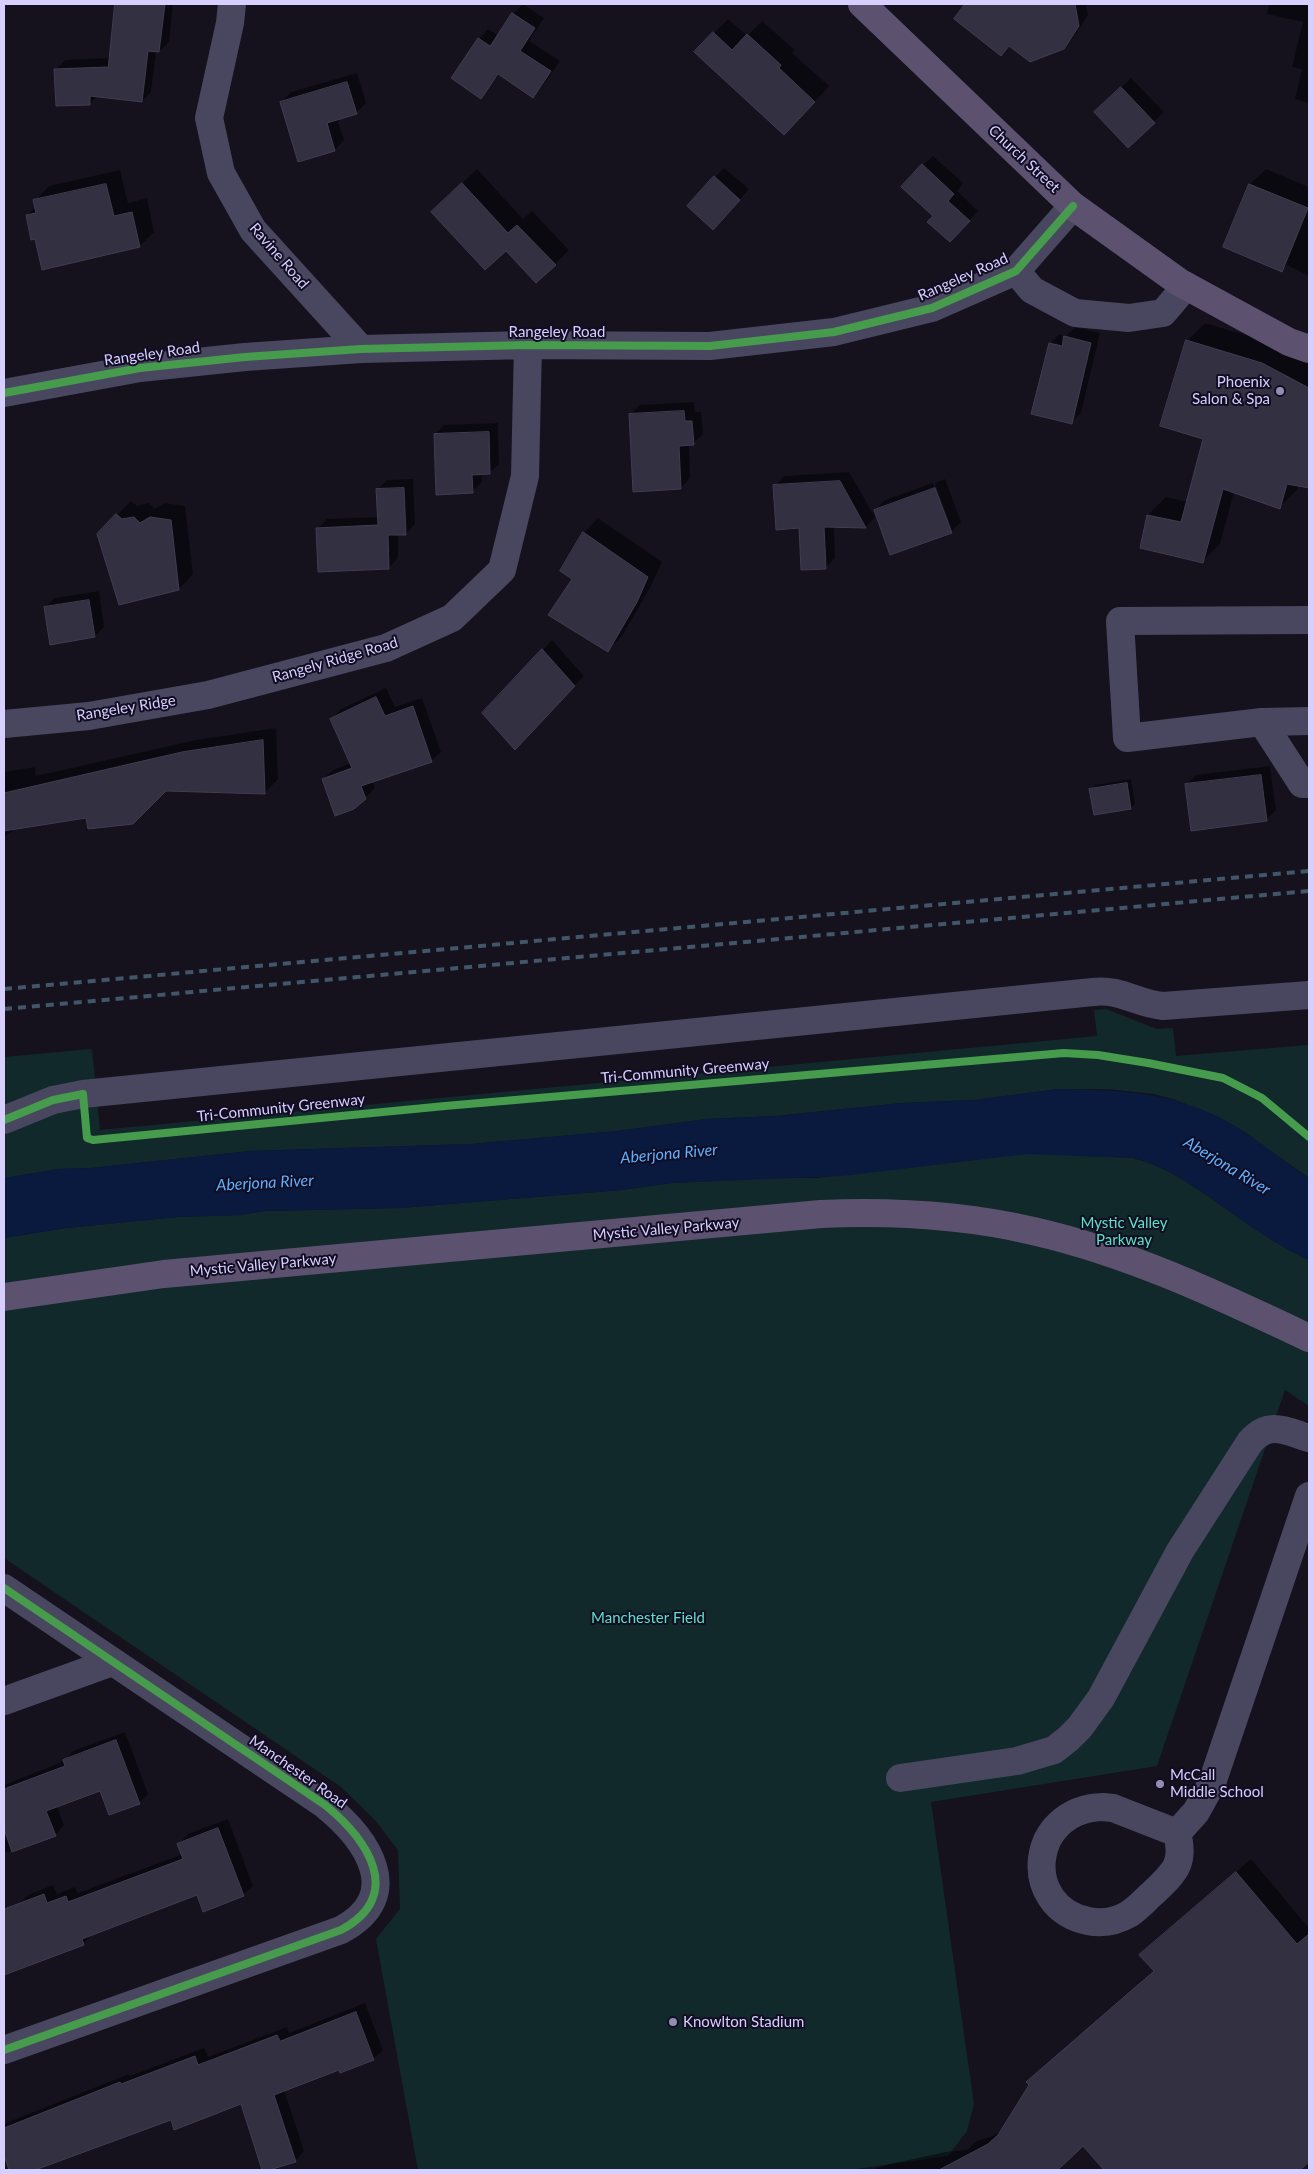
<!DOCTYPE html>
<style>
body{margin:0}
#map{position:relative;width:1313px;height:2174px;overflow:hidden;background:#15121e;font-family:Lato,sans-serif}
canvas{display:block}
.frame{position:absolute;inset:0;border:5px solid #d7d0ff;pointer-events:none}
</style>
<div id="map">
<canvas width="1313" height="2174"></canvas>
<div class="frame"></div>
</div>
<script>
const c = document.querySelector('canvas').getContext('2d');
c.lineJoin = 'round';
function fillPath(path, color) { c.fillStyle = color; c.fill(path, 'evenodd'); }
function stroke(path, color, width, dash) { c.strokeStyle = color; c.lineWidth = width; c.lineCap = dash ? 'butt' : 'round'; c.setLineDash(dash || []); c.stroke(path); }
function drawText(font, color, halo, rows, align = 'center') {
  c.font = font + ' Lato,sans-serif'; c.lineWidth = 4; c.setLineDash([]); c.textBaseline = 'middle'; c.strokeStyle = halo; c.fillStyle = color; for (const [text, x, y, turn = 0] of rows) {
    c.save(); c.translate(x, y); c.rotate((+turn || 0) * Math.PI / 180); c.textAlign = isNaN(turn) ? turn : align; if (halo) c.strokeText(text, 0, 0); c.fillText(text, 0, 0); c.restore();
  }
}
const green = new Path2D(`
 M 1106,1009 L 1157,1029 L 1173,1028 L 1176,1056 L 1309,1045 L 1309,1178 L 1238,1128 L 1217,1117 L 1176,1100 L 1154,1094 L 1107,1089 L 1059,1089 L 974,1100 L 902,1103 L 776,1116 L 707,1119 L 617,1131 L 471,1144 L 250,1151 L 91,1168 L 58,1169 L 4,1178 L 4,1057 L 92,1049 L 100,1130 L 1097,1036 L 1094,1010 Z
 M 1043,1153 L 1133,1158 C 1176,1169 1211,1199 1246,1223 C 1266,1237 1287,1250 1309,1260 L 1309,1406 L 1285,1390 L 1157,1766 L 931,1802 L 974,2104 L 967,2131 L 948,2156 L 849,2170 L 418,2170 L 376,1939 L 400,1909 L 398,1850 L 374,1819 L 341,1787 L 4,1558 L 4,1238 L 66,1228 L 178,1217 L 240,1215 L 265,1211 L 401,1208 L 621,1190 L 672,1183 L 765,1178 L 817,1178 L 1005,1155 Z`);
const water = new Path2D(`
 M 1059,1089 C 1125,1090 1178,1092 1237,1127 C 1262,1142 1284,1163 1309,1178 L 1309,1260 C 1287,1250 1266,1237 1246,1223 C 1211,1199 1176,1169 1133,1158 L 1027,1154 L 842,1176 L 672,1183 L 621,1190 L 401,1208 L 265,1211 L 240,1215 L 178,1217 L 66,1228 L 4,1238 L 4,1178 L 58,1169 L 91,1168 L 250,1151 L 471,1144 L 617,1131 L 707,1119 L 776,1116 L 902,1103 L 974,1100 Z`);
const shadow = new Path2D(`
 M 116,4 L 173,4 L 169,42 L 159,51 L 156,51 L 151,92 L 142,101 L 97,96 L 90,104 L 56,70 L 65,60 L 110,58 Z
 M 523,4 L 544,18 L 529,41 L 560,61 L 542,87 L 533,96 L 500,74 L 481,97 L 452,78 L 479,39 L 488,29 L 499,36 L 513,14 Z
 M 967,4 L 1086,4 L 1088,15 L 1073,38 L 1063,48 L 1010,46 L 1001,54 L 956,19 Z
 M 1269,4 L 1309,4 L 1309,103 L 1295,99 L 1302,69 L 1292,67 L 1303,22 L 1267,14 Z
 M 728,19 L 747,36 L 762,21 L 795,50 L 792,53 L 829,86 L 799,119 L 714,33 Z
 M 357,73 L 366,103 L 356,113 L 337,118 L 344,140 L 335,150 L 281,102 L 291,92 Z
 M 1131,78 L 1164,112 L 1128,147 L 1105,103 Z
 M 933,156 L 963,183 L 957,191 L 978,211 L 960,231 L 935,216 L 923,165 Z
 M 724,168 L 749,189 L 723,218 L 715,177 Z
 M 477,169 L 523,219 L 532,211 L 569,250 L 555,264 L 447,198 Z
 M 1266,169 L 1309,187 L 1309,276 L 1287,265 L 1282,270 L 1225,247 L 1250,184 Z
 M 120,170 L 128,203 L 147,198 L 154,232 L 140,246 L 36,238 L 27,215 L 36,207 L 35,201 L 49,186 Z
 M 1205,323 L 1280,345 L 1309,361 L 1309,487 L 1298,485 L 1297,490 L 1279,507 L 1234,492 L 1220,544 L 1203,561 L 1142,547 L 1148,515 L 1166,497 L 1188,502 L 1205,439 L 1187,341 Z
 M 1075,327 L 1100,333 L 1081,413 L 1071,422 L 1050,344 L 1059,334 L 1066,336 Z
 M 694,402 L 695,412 L 701,412 L 703,434 L 693,443 L 689,444 L 690,478 L 681,488 L 630,415 L 640,405 Z
 M 498,423 L 499,464 L 489,473 L 481,473 L 482,482 L 472,492 L 435,435 L 444,425 Z
 M 849,472 L 875,517 L 866,527 L 834,526 L 835,558 L 825,568 L 775,486 L 784,476 Z
 M 413,479 L 415,524 L 406,534 L 398,534 L 398,558 L 389,568 L 318,528 L 327,519 L 379,517 L 377,490 L 387,480 Z
 M 945,479 L 961,522 L 951,532 L 875,510 L 885,500 L 933,483 L 949,528 L 951,528 L 935,483 Z
 M 131,501 L 137,506 L 149,503 L 155,509 L 165,503 L 185,506 L 193,574 L 179,589 L 99,534 Z
 M 598,518 L 662,562 L 651,586 L 622,636 L 608,650 L 574,578 L 584,533 Z
 M 99,591 L 104,627 L 95,636 L 45,607 L 55,598 Z
 M 552,640 L 584,676 L 524,739 L 484,713 Z
 M 386,688 L 395,707 L 422,698 L 441,752 L 431,761 L 372,781 L 375,788 L 365,798 L 323,779 L 333,770 L 351,763 L 331,719 L 341,709 Z
 M 276,728 L 278,779 L 265,793 L 165,790 L 87,816 L 17,828 L 4,837 L 4,772 L 35,767 L 36,776 L 196,740 Z
 M 1270,766 L 1276,810 L 1266,820 L 1186,785 L 1196,775 Z
 M 1131,779 L 1135,804 L 1131,808 L 1091,789 L 1095,785 Z
 M 125,1732 L 148,1794 L 139,1803 L 101,1790 L 57,1806 L 64,1825 L 55,1835 L 4,1853 L 4,1785 L 64,1761 L 73,1751 Z
 M 228,1819 L 253,1886 L 243,1895 L 198,1893 L 93,1933 L 83,1944 L 4,1975 L 4,1908 L 22,1901 L 28,1895 L 53,1885 L 57,1894 L 75,1887 L 78,1893 L 183,1854 L 179,1844 L 188,1834 Z
 M 1251,1859 L 1309,1928 L 1309,2160 L 1298,2170 L 1106,2170 L 1083,2144 L 1061,2166 L 1063,2170 L 871,2170 L 890,2164 L 946,2152 L 967,2150 L 977,2141 L 990,2137 L 1004,2130 L 1030,2085 L 1028,2082 L 1154,1970 L 1141,1955 Z
 M 365,2003 L 383,2050 L 373,2059 L 340,2069 L 284,2090 L 304,2151 L 295,2161 L 263,2170 L 242,2102 L 171,2119 L 32,2170 L 11,2170 L 4,2152 L 4,2125 L 6,2123 L 129,2074 L 130,2076 L 204,2048 L 208,2057 L 287,2027 L 289,2033 Z`);
const building = new Path2D(`
 M 115,4 L 165,4 L 159,52 L 148,51 L 142,102 L 90,96 L 90,105 L 56,106 L 54,69 L 108,67 Z
 M 965,4 L 1075,4 L 1079,26 L 1064,49 L 1030,62 L 1009,46 L 1001,56 L 954,19 Z
 M 512,13 L 535,28 L 520,51 L 551,71 L 533,98 L 498,74 L 481,99 L 451,78 L 478,38 L 490,46 Z
 M 713,32 L 732,50 L 747,34 L 781,65 L 779,68 L 815,102 L 784,135 L 694,52 Z
 M 347,82 L 357,114 L 327,123 L 335,151 L 298,162 L 280,102 Z
 M 1121,87 L 1155,123 L 1128,148 L 1094,112 Z
 M 922,164 L 954,194 L 948,201 L 970,221 L 950,242 L 927,222 L 933,216 L 901,187 Z
 M 714,176 L 740,200 L 713,230 L 687,206 Z
 M 462,183 L 508,233 L 517,225 L 556,265 L 536,283 L 506,251 L 485,270 L 431,212 Z
 M 106,184 L 114,216 L 132,212 L 140,247 L 42,270 L 35,239 L 31,240 L 26,215 L 36,213 L 33,200 Z
 M 1249,184 L 1308,208 L 1282,272 L 1223,247 Z
 M 1064,336 L 1091,343 L 1072,424 L 1031,414 L 1049,343 L 1062,346 Z
 M 1186,340 L 1262,363 L 1309,388 L 1309,488 L 1287,484 L 1280,509 L 1223,489 L 1203,563 L 1140,548 L 1147,515 L 1181,522 L 1203,439 L 1160,426 Z
 M 684,411 L 685,421 L 692,421 L 694,445 L 679,446 L 681,489 L 633,492 L 629,414 Z
 M 489,432 L 490,474 L 472,475 L 473,493 L 436,495 L 434,434 Z
 M 840,481 L 866,528 L 824,527 L 826,569 L 801,570 L 799,528 L 776,530 L 773,485 Z
 M 404,488 L 406,535 L 388,535 L 389,569 L 318,572 L 316,528 L 378,525 L 376,489 Z
 M 935,488 L 952,533 L 890,555 L 874,510 Z
 M 116,514 L 122,519 L 134,517 L 140,523 L 150,517 L 171,520 L 179,590 L 119,605 L 97,534 Z
 M 583,532 L 648,577 L 637,602 L 608,652 L 548,615 L 572,579 L 560,571 Z
 M 89,600 L 95,637 L 50,645 L 44,607 Z
 M 542,649 L 575,686 L 515,750 L 482,713 Z
 M 376,697 L 385,716 L 413,706 L 432,762 L 361,786 L 366,799 L 354,809 L 335,816 L 322,779 L 352,768 L 330,719 Z
 M 263,740 L 265,794 L 166,791 L 133,824 L 88,829 L 86,818 L 4,831 L 4,793 L 182,752 Z
 M 1261,775 L 1267,821 L 1191,831 L 1185,784 Z
 M 1127,783 L 1131,809 L 1094,815 L 1089,789 Z
 M 116,1740 L 140,1804 L 109,1815 L 100,1791 L 46,1811 L 56,1836 L 12,1852 L 4,1829 L 4,1789 L 65,1766 L 63,1760 Z
 M 218,1828 L 244,1896 L 203,1912 L 197,1895 L 82,1939 L 84,1945 L 4,1975 L 4,1909 L 44,1894 L 47,1903 L 66,1896 L 68,1902 L 183,1859 L 177,1844 Z
 M 1236,1872 L 1297,1944 L 1309,1934 L 1309,2162 L 1300,2170 L 1104,2170 L 1083,2146 L 1058,2170 L 939,2170 L 988,2144 L 998,2135 L 1029,2085 L 1026,2082 L 1154,1971 L 1139,1955 Z
 M 356,2012 L 374,2060 L 340,2073 L 339,2070 L 274,2095 L 296,2162 L 269,2170 L 262,2170 L 241,2104 L 174,2130 L 171,2120 L 35,2170 L 9,2170 L 4,2155 L 4,2128 L 120,2082 L 121,2084 L 195,2056 L 198,2065 L 277,2035 L 280,2041 Z`);
const minor = new Path2D(`
 M 232,4 L 230,23 L 209,118 L 221,173 L 253,230 L 361,349
 M 1016,271 L 1032,290 L 1075,313 L 1129,318 L 1163,313 L 1186,286
 M 4,393 L 140,368 L 245,357 L 361,349 L 528,345 L 710,346 L 834,332 L 932,308 L 1016,271 L 1073,206
 M 1309,620 L 1120,621 L 1127,738 L 1262,722 L 1302,784 L 1309,784
 M 1262,722 L 1309,721
 M 4,724 L 89,716 L 208,695 L 386,648 L 452,618 L 502,570 L 525,476 L 528,345
 M 4,1120 L 53,1100 L 83,1094 L 1093,992 C 1123,989 1134,1003 1163,1006 L 1309,995
 M 4,1588 L 325,1805 C 367,1839 406,1895 341,1930 L 4,2050
 M 4,1701 L 112,1662
 M 900,1778 L 1017,1761 L 1054,1750 L 1068,1739 L 1080,1727 L 1101,1698 L 1180,1551 L 1250,1442 C 1269,1420 1286,1431 1309,1438
 M 1103,1807 L 1113,1808 L 1177,1833 C 1185,1863 1175,1872 1154,1892 C 1146,1899 1138,1908 1129,1914 C 1117,1921 1102,1924 1088,1921 C 1020,1907 1028,1809 1103,1807 Z
 M 1177,1833 L 1196,1812 L 1212,1783 L 1309,1496`);
const major = new Path2D(`
 M 862,4 L 1073,206 L 1179,282 L 1289,342 L 1309,349
 M 4,1297 L 164,1274 L 821,1214 C 892,1211 964,1215 1033,1231 C 1130,1253 1220,1296 1309,1338`);
const rail = new Path2D(`
 M 4,989 L 1309,871
 M 4,1009 L 1309,891`);
const cycleway = new Path2D(`
 M 4,393 L 140,368 L 245,357 L 361,349 L 528,345 L 710,346 L 834,332 L 932,308 L 1016,271 L 1073,206
 M 4,1120 L 53,1100 L 83,1094 L 87,1138 L 93,1140 L 445,1106 L 1064,1053 L 1098,1055 L 1148,1063 L 1223,1078 L 1262,1098 L 1309,1137
 M 4,1588 L 325,1805 C 367,1839 406,1895 341,1930 L 4,2050`);
const markers = [
 [1280,391,5,"#938eb0"],
 [1160,1784,5,"#938eb0"],
 [673,2022,5,"#938eb0"]
];
const streetNames = [
 ["Church Street",1024,159,43],
 ["Ravine Road",279,256,49],
 ["Rangeley Road",963,277,-24],
 ["Rangeley Road",557,332],
 ["Rangeley Road",152,354,-8],
 ["Rangely Ridge Road",335,660,-16],
 ["Rangeley Ridge",126,708,-9],
 ["Tri-Community Greenway",685,1071,-5],
 ["Tri-Community Greenway",281,1108,-6],
 ["Mystic Valley Parkway",666,1229,-5],
 ["Mystic Valley Parkway",263,1265,-5],
 ["Manchester Road",298,1772,35]
];
const poiNames = [
 ["Phoenix",1270,382,"right"],
 ["Salon & Spa",1270,399,"right"],
 ["McCall",1170,1775],
 ["Middle School",1170,1792],
 ["Knowlton Stadium",683,2022]
];
const parkNames = [
 ["Mystic Valley",1124,1223],
 ["Parkway",1124,1240],
 ["Manchester Field",648,1618]
];
const waterNames = [
 ["Aberjona River",669,1154,-5],
 ["Aberjona River",1227,1166,31],
 ["Aberjona River",265,1183,-3]
];
fillPath(green, '#11292b');
fillPath(water, '#091a3e');
fillPath(shadow, '#0007');
fillPath(building, '#333041');
stroke(building, '#413c52', 1);
stroke(minor, '#49475f', 28);
stroke(major, '#5d5170', 28);
stroke(rail, '#425669', 4, [8, 6]);
stroke(cycleway, '#469c4c', 8);
for (const [x, y, r, color] of markers) { const dot = new Path2D(); dot.arc(x, y, r, 0, 2 * Math.PI); c.fillStyle = color; c.fill(dot); stroke(dot, '#120d23', 2); }
drawText('15px', '#d7d0ff', '#120d23', streetNames);
drawText('15px', '#d7d0ff', '#120d23', poiNames, 'left');
drawText('15px', '#59e2c4', '#120d23', parkNames);
drawText('italic 16px', '#5eb0ff', '#120d23', waterNames);
</script>
